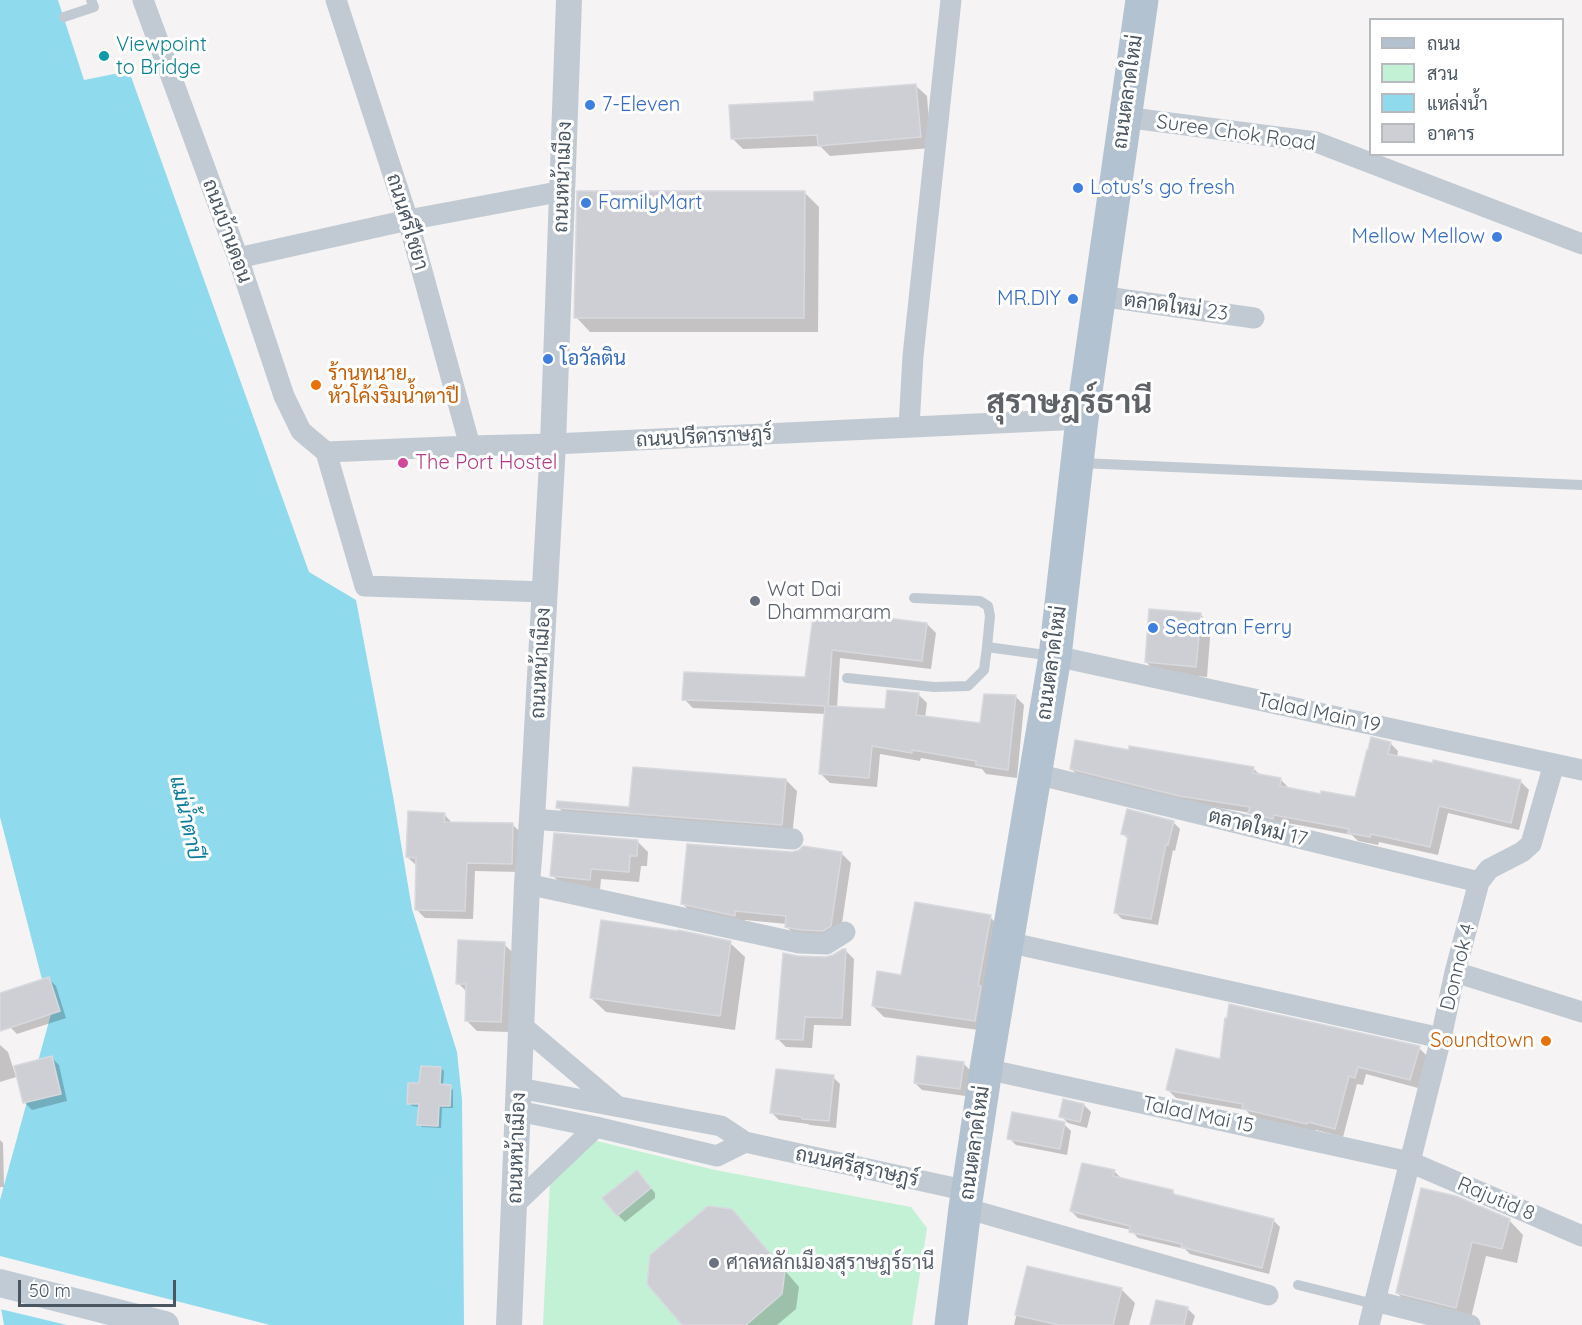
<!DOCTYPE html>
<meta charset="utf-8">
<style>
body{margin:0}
#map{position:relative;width:1582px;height:1325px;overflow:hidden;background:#f5f3f3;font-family:Quicksand,Sarabun,sans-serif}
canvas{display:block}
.legend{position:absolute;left:1369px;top:18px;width:195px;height:138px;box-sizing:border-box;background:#fff;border:2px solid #b7bbc0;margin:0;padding:8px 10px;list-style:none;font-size:18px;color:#4a5661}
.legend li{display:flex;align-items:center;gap:12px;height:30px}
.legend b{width:30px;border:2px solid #b7bbc0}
.scale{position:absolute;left:18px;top:1280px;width:158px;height:27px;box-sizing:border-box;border:3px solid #4a5661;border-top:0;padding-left:8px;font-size:18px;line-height:21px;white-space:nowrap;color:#4a5661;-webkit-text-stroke:4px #fff;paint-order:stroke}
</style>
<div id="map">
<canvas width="1582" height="1325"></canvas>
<ul class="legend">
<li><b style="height:8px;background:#b3c2d1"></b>ถนน</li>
<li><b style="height:16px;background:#c3f1d5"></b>สวน</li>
<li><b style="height:16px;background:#90daee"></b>แหล่งน้ำ</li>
<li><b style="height:16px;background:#cdcfd5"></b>อาคาร</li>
</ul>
<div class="scale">50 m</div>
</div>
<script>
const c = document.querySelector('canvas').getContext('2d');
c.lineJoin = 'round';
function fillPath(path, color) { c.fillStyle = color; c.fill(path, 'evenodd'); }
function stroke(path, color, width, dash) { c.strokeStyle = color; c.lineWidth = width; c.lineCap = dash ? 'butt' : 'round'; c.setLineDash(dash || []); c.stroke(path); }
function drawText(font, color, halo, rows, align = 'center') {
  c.font = font + ' Quicksand,Sarabun,sans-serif'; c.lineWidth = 6; c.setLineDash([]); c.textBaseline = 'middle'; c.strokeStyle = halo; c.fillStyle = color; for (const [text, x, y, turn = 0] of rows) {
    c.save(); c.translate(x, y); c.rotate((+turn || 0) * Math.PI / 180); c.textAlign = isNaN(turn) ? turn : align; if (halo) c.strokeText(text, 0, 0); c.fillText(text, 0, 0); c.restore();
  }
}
const green = new Path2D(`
 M 593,1140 L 715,1170 L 911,1207 L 927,1228 L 912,1325 L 543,1325 L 550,1181 Z`);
const water = new Path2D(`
 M 0,0 L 58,0 L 84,80 L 129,71 L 309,572 L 356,600 L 393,796 L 412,909 L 457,1052 L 462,1100 L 464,1325 L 4,1325 L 0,1302 L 0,1200 L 51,1014 L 0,817 Z`);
const pier = new Path2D(`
 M 0,1256 L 270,1325 L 67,1325 L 0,1309 Z`);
const shadow = new Path2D(`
 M 916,86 L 927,96 L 931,148 L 830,156 L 820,146 L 743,149 L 732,138 L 816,102 Z
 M 804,192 L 819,207 L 818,332 L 590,332 L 576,317 Z
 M 815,611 L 927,624 L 936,633 L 931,669 L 840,658 L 837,708 L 886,711 L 918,694 L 927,703 L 925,718 L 982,724 L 1015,696 L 1024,705 L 1017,778 L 986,774 L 982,769 L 921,758 L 920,761 L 880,754 L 877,787 L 830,783 L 821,774 L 826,714 L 693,708 L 684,699 L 806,679 Z
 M 1200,614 L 1211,625 L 1207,677 L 1157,673 L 1146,662 Z
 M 1390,743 L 1398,751 L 1397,757 L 1434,764 L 1434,762 L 1521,782 L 1529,790 L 1519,830 L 1448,813 L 1438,855 L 1379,842 L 1378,845 L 1358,841 L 1352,835 L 1282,822 L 1281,826 L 1258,820 L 1251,813 L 1189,803 L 1080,777 L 1071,769 L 1253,768 L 1261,776 L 1281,780 L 1289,788 L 1322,796 L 1356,798 Z
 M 786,780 L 797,791 L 792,836 L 568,818 L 558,807 L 630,809 Z
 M 444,814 L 453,824 L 512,824 L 521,833 L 520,872 L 475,871 L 473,919 L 425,918 L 416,909 L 418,865 L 416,865 L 407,857 Z
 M 1173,822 L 1180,829 L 1175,851 L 1173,850 L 1158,925 L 1122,919 L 1115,912 L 1129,840 L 1123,834 Z
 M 637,841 L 648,852 L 647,866 L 641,866 L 639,882 L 601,879 L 600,890 L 563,886 L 552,875 Z
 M 792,853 L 841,853 L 851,863 L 840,936 L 796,936 L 786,926 L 787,924 L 745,920 L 744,925 L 693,914 L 683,904 Z
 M 990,917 L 1001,928 L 986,1031 L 884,1017 L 873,1006 L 902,976 Z
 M 730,943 L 745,957 L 735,1030 L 606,1012 L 591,998 Z
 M 504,944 L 515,955 L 511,1032 L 477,1031 L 466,1020 L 468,993 L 458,983 Z
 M 845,950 L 854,959 L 851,1026 L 814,1025 L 812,1048 L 786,1047 L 777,1038 L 798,957 L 826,958 Z
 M 49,979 L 56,986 L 66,1018 L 17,1034 L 10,1027 L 0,995 Z
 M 0,1045 L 8,1052 L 16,1077 L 0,1082 Z
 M 1419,1048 L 1427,1056 L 1418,1088 L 1366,1074 L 1363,1085 L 1357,1084 L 1343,1137 L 1316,1130 L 1315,1131 L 1252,1117 L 1246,1110 L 1176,1098 L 1168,1090 L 1221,1061 Z
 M 52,1058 L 59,1065 L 67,1101 L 32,1110 L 25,1103 L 16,1067 Z
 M 963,1063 L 970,1070 L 966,1096 L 922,1090 L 915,1083 Z
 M 441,1068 L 444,1071 L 443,1086 L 450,1087 L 453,1090 L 453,1108 L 442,1108 L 441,1128 L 422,1127 L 419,1124 L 420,1107 L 412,1106 L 409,1103 L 421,1085 Z
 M 833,1077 L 840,1084 L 836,1128 L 810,1125 L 808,1124 L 779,1120 L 772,1113 Z
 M 1084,1105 L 1091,1112 L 1087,1128 L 1068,1123 L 1061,1116 Z
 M 1064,1124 L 1071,1131 L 1067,1155 L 1016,1145 L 1009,1138 Z
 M 0,1140 L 3,1143 L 4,1187 L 0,1187 Z
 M 1114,1171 L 1121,1178 L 1173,1192 L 1177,1196 L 1273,1220 L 1280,1227 L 1269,1274 L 1190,1254 L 1185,1249 L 1138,1238 L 1131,1230 L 1078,1218 L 1071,1211 Z
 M 646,1182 L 655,1193 L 655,1198 L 625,1222 L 618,1215 Z
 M 1422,1189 L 1509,1220 L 1523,1235 L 1517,1263 L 1486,1256 L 1470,1322 L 1412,1307 L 1397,1293 Z
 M 731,1210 L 746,1225 L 799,1287 L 796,1309 L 777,1325 L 684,1325 Z
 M 1028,1268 L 1121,1289 L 1135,1303 L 1129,1325 L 1014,1325 Z
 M 1157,1302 L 1188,1309 L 1195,1316 L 1192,1325 L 1151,1325 Z`);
const building = new Path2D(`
 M 916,84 L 921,137 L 818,146 L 817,135 L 731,139 L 729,105 L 814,101 L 814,92 Z
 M 577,191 L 805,191 L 804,318 L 574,318 Z
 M 814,609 L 927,623 L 922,661 L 832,650 L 828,706 L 885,709 L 887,690 L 919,693 L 916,715 L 980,723 L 984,694 L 1016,695 L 1008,770 L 976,765 L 976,761 L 912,750 L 912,753 L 872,746 L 869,778 L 819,774 L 825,706 L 753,702 L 682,700 L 684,672 L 805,677 Z
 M 1149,609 L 1201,613 L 1196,667 L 1145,662 Z
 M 1371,737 L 1391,742 L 1388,754 L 1433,763 L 1433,760 L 1521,780 L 1511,823 L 1439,806 L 1430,847 L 1371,834 L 1370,837 L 1348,833 L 1349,829 L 1274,815 L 1273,819 L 1248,813 L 1250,807 L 1179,796 L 1070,769 L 1075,740 L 1129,750 L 1129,746 L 1254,767 L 1253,773 L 1281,778 L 1280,786 L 1321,794 L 1321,791 L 1355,797 L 1367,750 L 1368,750 Z
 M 633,767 L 786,779 L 782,825 L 556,808 L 557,801 L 629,807 Z
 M 1127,809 L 1174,821 L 1168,845 L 1166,844 L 1151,919 L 1114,913 L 1128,836 L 1121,834 Z
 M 408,811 L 445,813 L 444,822 L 513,823 L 512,864 L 467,863 L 465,911 L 415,910 L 416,858 L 406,857 Z
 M 554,833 L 638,840 L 637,856 L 630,856 L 629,872 L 591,869 L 590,880 L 550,876 Z
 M 687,844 L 792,852 L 799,850 L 803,846 L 842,852 L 831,926 L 823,931 L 801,930 L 785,927 L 786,916 L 735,911 L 735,916 L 681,904 Z
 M 915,902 L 991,915 L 978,986 L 981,986 L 975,1021 L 872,1006 L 877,971 L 901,975 Z
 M 601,920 L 678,931 L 678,930 L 731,941 L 720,1016 L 590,998 Z
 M 458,940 L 505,942 L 501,1022 L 465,1021 L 466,984 L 456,984 Z
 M 843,949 L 846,949 L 842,1018 L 805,1017 L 803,1040 L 776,1039 L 783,953 L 798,956 L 826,957 L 833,955 Z
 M 49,977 L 60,1011 L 0,1031 L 0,993 Z
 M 1229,1004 L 1420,1046 L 1410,1080 L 1358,1067 L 1355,1078 L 1349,1076 L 1335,1129 L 1308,1122 L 1307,1124 L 1242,1109 L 1243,1104 L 1166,1090 L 1176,1049 L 1220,1059 L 1225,1018 L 1227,1018 Z
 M 52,1056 L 61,1094 L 23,1103 L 14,1066 Z
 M 917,1056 L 964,1062 L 960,1089 L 914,1083 Z
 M 421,1066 L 441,1067 L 440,1084 L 451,1085 L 450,1106 L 439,1106 L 438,1126 L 417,1125 L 419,1104 L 407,1104 L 408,1083 L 419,1083 Z
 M 776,1069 L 834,1075 L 829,1121 L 802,1119 L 802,1117 L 770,1113 Z
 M 1063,1099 L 1084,1104 L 1080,1122 L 1059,1117 Z
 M 1012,1112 L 1065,1122 L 1060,1149 L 1007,1139 Z
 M 1082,1163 L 1115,1170 L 1113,1176 L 1173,1190 L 1173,1194 L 1274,1219 L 1262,1268 L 1181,1247 L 1182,1244 L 1129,1232 L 1130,1226 L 1070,1211 Z
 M 637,1170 L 651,1188 L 617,1216 L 602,1198 Z
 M 1421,1188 L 1456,1196 L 1510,1219 L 1502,1249 L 1472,1242 L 1456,1308 L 1396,1293 Z
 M 708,1206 L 732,1209 L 785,1271 L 782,1294 L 746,1325 L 682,1325 L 647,1284 L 650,1255 Z
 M 1027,1266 L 1122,1288 L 1113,1325 L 1059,1325 L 1015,1315 Z
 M 1156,1300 L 1188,1307 L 1184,1325 L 1150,1325 Z`);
const service = new Path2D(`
 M 64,17 L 94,7 L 91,0
 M 1081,463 L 1582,485
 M 914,598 L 980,601 L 988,606 L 990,616 L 987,647
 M 847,678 L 934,687 L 968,686 L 984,670 L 987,647 L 1053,656
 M 1298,1285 L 1374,1304`);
const minor = new Path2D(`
 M 143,0 L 238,258 L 284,396 L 301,431 L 326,452
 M 336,0 L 408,220 L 470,446
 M 1124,117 L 1316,142 L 1582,244
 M 238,258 L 408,220 L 563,191
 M 1099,296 L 1254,318
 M 909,427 L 913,356 L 951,0
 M 326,452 L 470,446 L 553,444 L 1082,419
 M 326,452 L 365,586 L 545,592
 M 1055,656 L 1582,770
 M 1036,774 L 1479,882
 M 532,819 L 793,839
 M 527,884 L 799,943 L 826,944 L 845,932
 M 1007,942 L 1441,1038
 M 1455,972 L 1582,1012
 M 521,1025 L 617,1106
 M 986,1069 L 1410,1162 L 1582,1236
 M 519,1088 L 721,1126 L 745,1142 L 968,1191
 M 518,1111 L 596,1127 L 717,1156 L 745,1142
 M 514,1205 L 596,1127
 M 965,1208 L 1268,1295
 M 1375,1301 L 1470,1325
 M 1369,1325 L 1441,1038 L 1455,972 L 1479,882 L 1489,869 L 1522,852 L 1531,844 L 1554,764`);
const tertiary = new Path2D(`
 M 509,1325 L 527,884 L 532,819 L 553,444 L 569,0`);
const secondary = new Path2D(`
 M 0,1283 L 165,1325`);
const primary = new Path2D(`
 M 951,1325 L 965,1208 L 986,1069 L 1055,656 L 1082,419 L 1142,0`);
const markers = [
 [104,56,6,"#0f9aa8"],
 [590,105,6,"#3f7fe0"],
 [1078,188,6,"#3f7fe0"],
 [586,203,6,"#3f7fe0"],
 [1497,237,6,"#3f7fe0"],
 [1073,299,6,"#3f7fe0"],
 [548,359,6,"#3f7fe0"],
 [316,385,6,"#e8710a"],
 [403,463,6,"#d1479c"],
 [755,601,6,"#6b7280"],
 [1153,628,6,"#3f7fe0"],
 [1546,1041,6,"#e8710a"],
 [714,1263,6,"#6b7280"]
];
const cultureNames = [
 ["Viewpoint",116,45],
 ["to Bridge",116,68]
];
const streetNames = [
 ["ถนนตลาดใหม่",1128,92,-82],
 ["Suree Chok Road",1236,133,8],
 ["ถนนหน้าเมือง",563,177,-88],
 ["ถนนศรีไชยา",407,222,73],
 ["ถนนบ้านดอน",227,231,70],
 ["ตลาดใหม่ 23",1176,307,8],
 ["ถนนปรีดาราษฎร์",704,437,-3],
 ["ถนนหน้าเมือง",541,663,-87],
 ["ถนนตลาดใหม่",1052,663,-82],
 ["Talad Main 19",1319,713,12],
 ["ตลาดใหม่ 17",1258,828,14],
 ["Donnok 4",1458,967,-76],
 ["Talad Mai 15",1198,1115,12],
 ["ถนนตลาดใหม่",975,1143,-82],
 ["ถนนหน้าเมือง",517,1148,-88],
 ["ถนนศรีสุราษฎร์",857,1167,12],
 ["Rajutid 8",1496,1199,23]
];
const shopNames = [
 ["7-Eleven",602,105],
 ["Lotus's go fresh",1090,188],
 ["FamilyMart",598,203],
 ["Mellow Mellow",1485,237,"right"],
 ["MR.DIY",1061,299,"right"],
 ["โอวัลติน",560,359],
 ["Seatran Ferry",1165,628]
];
const foodNames = [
 ["ร้านทนาย",328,374],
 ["หัวโค้งริมน้ำตาปี",328,397],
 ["Soundtown",1534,1041,"right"]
];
const hotelNames = [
 ["The Port Hostel",415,463]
];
const worshipNames = [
 ["Wat Dai",767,590],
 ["Dhammaram",767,613],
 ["ศาลหลักเมืองสุราษฎร์ธานี",726,1263]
];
const waterNames = [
 ["แม่น้ำตาปี",186,818,77]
];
const townNames = [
 ["สุราษฎร์ธานี",1069,403]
];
fillPath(green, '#c3f1d5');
fillPath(water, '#90daee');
fillPath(pier, '#f5f3f3');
fillPath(shadow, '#0003');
fillPath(building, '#cdcfd5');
stroke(building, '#d7d9de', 1.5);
stroke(service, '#c1cad2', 10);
stroke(minor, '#c1cad2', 21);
stroke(tertiary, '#c1cad2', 26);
stroke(secondary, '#c1cbd6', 28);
stroke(primary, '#b3c2d1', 33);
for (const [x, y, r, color] of markers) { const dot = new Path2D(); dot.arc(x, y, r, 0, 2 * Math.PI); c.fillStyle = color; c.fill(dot); stroke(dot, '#fff', 2); }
drawText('20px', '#0d838f', '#fff', cultureNames, 'left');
drawText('20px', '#4a5661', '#fff', streetNames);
drawText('20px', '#366cbe', '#fff', shopNames, 'left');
drawText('20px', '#c56008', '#fff', foodNames, 'left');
drawText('20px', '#b23c85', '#fff', hotelNames, 'left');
drawText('20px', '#5b616d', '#fff', worshipNames, 'left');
drawText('italic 21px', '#0c7c9b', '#fff', waterNames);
drawText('bold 32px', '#5f6368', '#fff', townNames);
</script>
